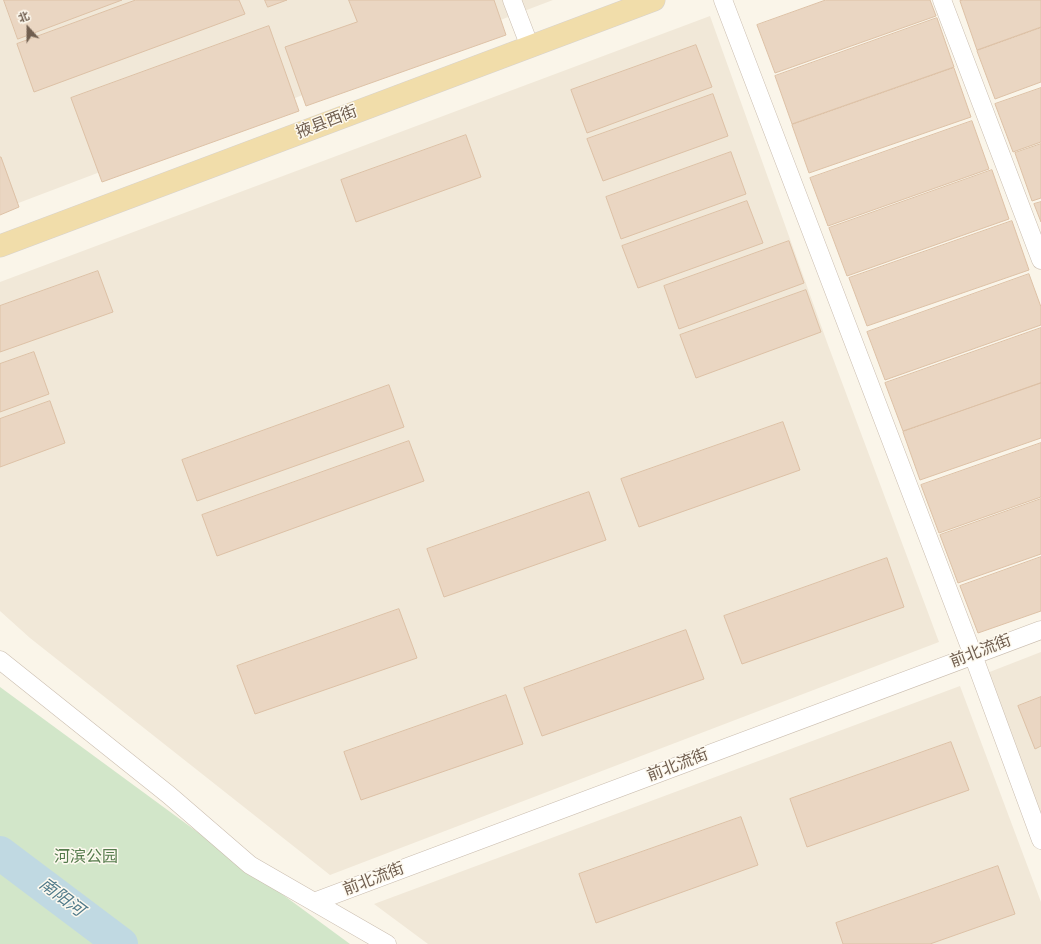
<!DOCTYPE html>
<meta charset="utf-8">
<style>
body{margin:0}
#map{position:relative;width:1041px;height:944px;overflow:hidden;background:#faf5e9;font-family:Jost,"Noto Sans SC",sans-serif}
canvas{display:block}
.north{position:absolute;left:8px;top:8px;width:40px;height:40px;-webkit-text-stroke:3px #fdf9ef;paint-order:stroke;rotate:339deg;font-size:11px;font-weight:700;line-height:16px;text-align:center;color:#715f50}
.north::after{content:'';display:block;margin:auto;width:14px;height:18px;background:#715f50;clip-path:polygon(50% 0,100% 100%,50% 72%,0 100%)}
</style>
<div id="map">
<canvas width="1041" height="944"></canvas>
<div class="north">北</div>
</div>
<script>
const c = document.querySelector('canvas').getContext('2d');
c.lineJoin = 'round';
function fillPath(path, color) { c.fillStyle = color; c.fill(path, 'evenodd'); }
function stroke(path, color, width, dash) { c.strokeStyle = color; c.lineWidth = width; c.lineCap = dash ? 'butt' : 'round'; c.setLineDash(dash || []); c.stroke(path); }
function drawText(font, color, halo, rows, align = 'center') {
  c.font = font + ' Jost,"Noto Sans SC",sans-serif'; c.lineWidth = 3; c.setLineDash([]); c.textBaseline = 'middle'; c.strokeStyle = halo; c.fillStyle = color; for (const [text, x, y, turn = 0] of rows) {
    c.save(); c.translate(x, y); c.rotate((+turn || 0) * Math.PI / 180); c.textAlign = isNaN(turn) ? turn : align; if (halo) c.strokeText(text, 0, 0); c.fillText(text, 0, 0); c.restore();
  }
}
const residential = new Path2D(`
 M 0,0 L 553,0 L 0,210 Z
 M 710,16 L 828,345 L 939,642 L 330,875 L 30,638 L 0,611 L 0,282 Z
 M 1041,652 L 1041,818 L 987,673 Z
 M 960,686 L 1041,902 L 1041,944 L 428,944 L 374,904 Z`);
const green = new Path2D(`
 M 0,687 L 350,944 L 0,944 Z`);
const river = new Path2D(`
 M 0,853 L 121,944`);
const building = new Path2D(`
 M 4,0 L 122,0 L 18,39 Z
 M 136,0 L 239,0 L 245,14 L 34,92 L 17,44 Z
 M 265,0 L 287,0 L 268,7 Z
 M 349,0 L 494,0 L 506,35 L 306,106 L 285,47 L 357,22 Z
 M 826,0 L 930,0 L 936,16 L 775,73 L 757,25 Z
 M 964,0 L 1041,0 L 1041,27 L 977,50 L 960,1 Z
 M 937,18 L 954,67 L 792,124 L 775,76 Z
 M 269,26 L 299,111 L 102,182 L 71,98 Z
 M 1041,28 L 1041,82 L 995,99 L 977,51 Z
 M 696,45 L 712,87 L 587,133 L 571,90 Z
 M 954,68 L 971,117 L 809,173 L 792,125 Z
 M 1041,88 L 1041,142 L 1013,152 L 995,104 Z
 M 713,94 L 728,136 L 603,181 L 587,139 Z
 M 972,121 L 989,169 L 828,226 L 810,178 Z
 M 466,135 L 481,177 L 356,222 L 341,180 Z
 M 1041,144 L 1041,198 L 1032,201 L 1015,153 Z
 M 731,152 L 746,194 L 621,239 L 606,197 Z
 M 0,157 L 1,157 L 19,207 L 0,215 Z
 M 992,170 L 1009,219 L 847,276 L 829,228 Z
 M 747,201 L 763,243 L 638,288 L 622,246 Z
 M 1041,202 L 1041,222 L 1034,204 Z
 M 1012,221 L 1029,270 L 867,326 L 849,278 Z
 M 789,241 L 804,283 L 679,329 L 664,286 Z
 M 98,271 L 113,312 L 0,352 L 0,306 Z
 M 1029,274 L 1041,307 L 1041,325 L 885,380 L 867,332 Z
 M 806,290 L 821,332 L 696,378 L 680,335 Z
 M 1041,328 L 1041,383 L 903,431 L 885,383 Z
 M 34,352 L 49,394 L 0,412 L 0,364 Z
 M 1041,383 L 1041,438 L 920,480 L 903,432 Z
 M 389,385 L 404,427 L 197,501 L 182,460 Z
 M 50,401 L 65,443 L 0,467 L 0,419 Z
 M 783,422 L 800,470 L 639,527 L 621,479 Z
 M 409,441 L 424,481 L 217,556 L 202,515 Z
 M 1041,443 L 1041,497 L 939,533 L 921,485 Z
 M 589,492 L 606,540 L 444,597 L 427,549 Z
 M 1041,499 L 1041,554 L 958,583 L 940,535 Z
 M 1041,557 L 1041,611 L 978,633 L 960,586 Z
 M 887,558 L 904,607 L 742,664 L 724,616 Z
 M 399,609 L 417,658 L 255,714 L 237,666 Z
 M 686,630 L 704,679 L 542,736 L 524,688 Z
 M 506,695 L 523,744 L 361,800 L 344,752 Z
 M 1041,697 L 1041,746 L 1035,749 L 1018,706 Z
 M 951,742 L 969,790 L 807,847 L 790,799 Z
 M 741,817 L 758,865 L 596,923 L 579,874 Z
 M 998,866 L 1015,914 L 930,944 L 843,944 L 836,923 Z`);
const minor = new Path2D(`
 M 512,0 L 530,47
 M 723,0 L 973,655 L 1041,840
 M 942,0 L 1041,260
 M 0,660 L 169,795 L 250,865 L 387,944
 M 314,902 L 1041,630`);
const major = new Path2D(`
 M 0,246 L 654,0`);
const streetNames = [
 ["掖县西街",327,123,-21],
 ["前北流街",981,652,-21],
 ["前北流街",678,766,-21],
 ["前北流街",374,880,-21]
];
const parkNames = [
 ["河滨公园",86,858]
];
const waterNames = [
 ["南阳河",61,898,37]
];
fillPath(residential, '#f1e8d8');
fillPath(green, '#d2e6c9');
stroke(river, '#c0d9e2', 34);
fillPath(building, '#ead6c2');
stroke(building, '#ddc1a6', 1);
stroke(minor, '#cbbeb0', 19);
stroke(major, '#d7d2ce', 23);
stroke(minor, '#fff', 18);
stroke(major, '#f1ddaa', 22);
drawText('16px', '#715f50', '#fdf9ef', streetNames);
drawText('16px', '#557b4c', '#fdf9ef', parkNames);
drawText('italic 17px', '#4f7989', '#fdf9ef', waterNames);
</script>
